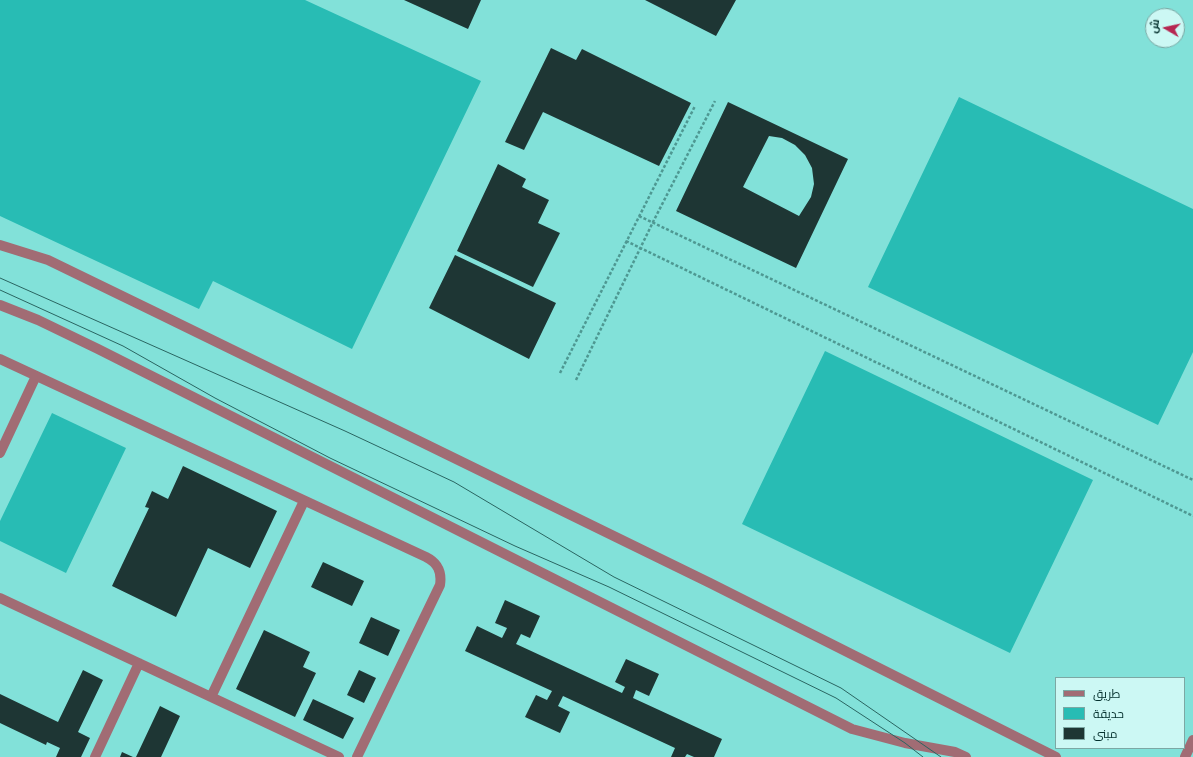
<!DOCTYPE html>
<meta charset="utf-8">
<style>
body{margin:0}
#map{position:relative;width:1193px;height:757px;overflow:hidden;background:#82e1d9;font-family:Montserrat,Cairo,sans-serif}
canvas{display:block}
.legend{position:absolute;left:1055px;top:677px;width:130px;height:72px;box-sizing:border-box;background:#ccf8f4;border:1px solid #7ca8a4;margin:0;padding:5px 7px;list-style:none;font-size:12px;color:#04302d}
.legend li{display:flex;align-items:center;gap:8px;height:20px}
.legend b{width:20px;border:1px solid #7ca8a4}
.north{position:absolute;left:1145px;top:8px;width:40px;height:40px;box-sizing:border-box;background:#ccf8f4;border:1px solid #7ca8a4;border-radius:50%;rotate:279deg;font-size:11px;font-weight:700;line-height:16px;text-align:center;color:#04302d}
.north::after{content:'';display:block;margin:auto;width:14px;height:18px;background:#b62651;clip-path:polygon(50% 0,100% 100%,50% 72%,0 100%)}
</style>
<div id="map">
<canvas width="1193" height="757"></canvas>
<ul class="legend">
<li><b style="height:5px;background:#a16c74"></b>طريق</li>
<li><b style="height:11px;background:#28bcb4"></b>حديقة</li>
<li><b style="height:11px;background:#1e3634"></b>مبنى</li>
</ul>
<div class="north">ش</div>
</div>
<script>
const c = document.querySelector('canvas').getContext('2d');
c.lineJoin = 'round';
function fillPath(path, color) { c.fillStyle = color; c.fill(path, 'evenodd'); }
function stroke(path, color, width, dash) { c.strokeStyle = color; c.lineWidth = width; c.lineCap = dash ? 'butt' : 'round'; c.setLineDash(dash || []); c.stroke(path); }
const green = new Path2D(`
 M 0,0 L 305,0 L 481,81 L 352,349 L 213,281 L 199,309 L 0,216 Z
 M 959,97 L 1193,209 L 1193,352 L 1158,425 L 868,287 Z
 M 825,351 L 1093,480 L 1010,653 L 742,524 Z
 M 52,413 L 126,448 L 66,573 L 0,541 L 0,521 Z`);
const building = new Path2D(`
 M 404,0 L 481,0 L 468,29 Z
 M 645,0 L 736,0 L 716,36 Z
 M 551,48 L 576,60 L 582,49 L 691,103 L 659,166 L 543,112 L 524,150 L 505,142 Z
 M 728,102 L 848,159 L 796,268 L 676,211 ZM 769,136 L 782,138 L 795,145 L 805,155 L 812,168 L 814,184 L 811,197 L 799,216 L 743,187 Z
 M 498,164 L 526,179 L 522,187 L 549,200 L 538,223 L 560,233 L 533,287 L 457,251 Z
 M 455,255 L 556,303 L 529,359 L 429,308 Z
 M 183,466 L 277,511 L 250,568 L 208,548 L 176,617 L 112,586 L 149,508 L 145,507 L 152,491 L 168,499 Z
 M 323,562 L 364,581 L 352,606 L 311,587 Z
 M 505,600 L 540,616 L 530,638 L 521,634 L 516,644 L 622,693 L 625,687 L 615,682 L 626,659 L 659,674 L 649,696 L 636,690 L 633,698 L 722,739 L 714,757 L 694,757 L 687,754 L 685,757 L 671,757 L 675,748 L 563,696 L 558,706 L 570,712 L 560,733 L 525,717 L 536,695 L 547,700 L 552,691 L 465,651 L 477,626 L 502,638 L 507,628 L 495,623 Z
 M 371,617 L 400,630 L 388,656 L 359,643 Z
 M 264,630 L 310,652 L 303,667 L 316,673 L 295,717 L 236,689 Z
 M 83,670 L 103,680 L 78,732 L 90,738 L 81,757 L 56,757 L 60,748 L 47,742 L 46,745 L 0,723 L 0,694 L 58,722 Z
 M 359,670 L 376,678 L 364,703 L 347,695 Z
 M 313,699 L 354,718 L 343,739 L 303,720 Z
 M 160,706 L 180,716 L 161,757 L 136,757 Z
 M 122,752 L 133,757 L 120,757 Z`);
const path = new Path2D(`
 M 639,216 L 1193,480
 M 626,241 L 1193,516
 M 560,373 L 695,106
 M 576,380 L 653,222 L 715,101`);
const minor = new Path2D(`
 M 0,245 L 48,260 L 153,311 L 710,583 L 1056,757
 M 0,305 L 38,320 L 98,349 L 852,729 L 905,743 L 955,752 L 966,757
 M 0,359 L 426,557 C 438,563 442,572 440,585 L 357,757
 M 0,453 L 36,376
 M 0,598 L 339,757
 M 211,697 L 304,501
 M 95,757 L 139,663
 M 1185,757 L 1193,740`);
const tram = new Path2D(`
 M 0,278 L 345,431 L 454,482 L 614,577 L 841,688 L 941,757
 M 0,290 L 123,346 L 215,398 L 330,458 L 515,546 L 609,587 L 836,698 L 905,743 L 923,757`);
fillPath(green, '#28bcb4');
fillPath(building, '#1e3634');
stroke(path, '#4e9892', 2.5, [3, 2]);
stroke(minor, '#a16c74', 10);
stroke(tram, '#2a6561', 1);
</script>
